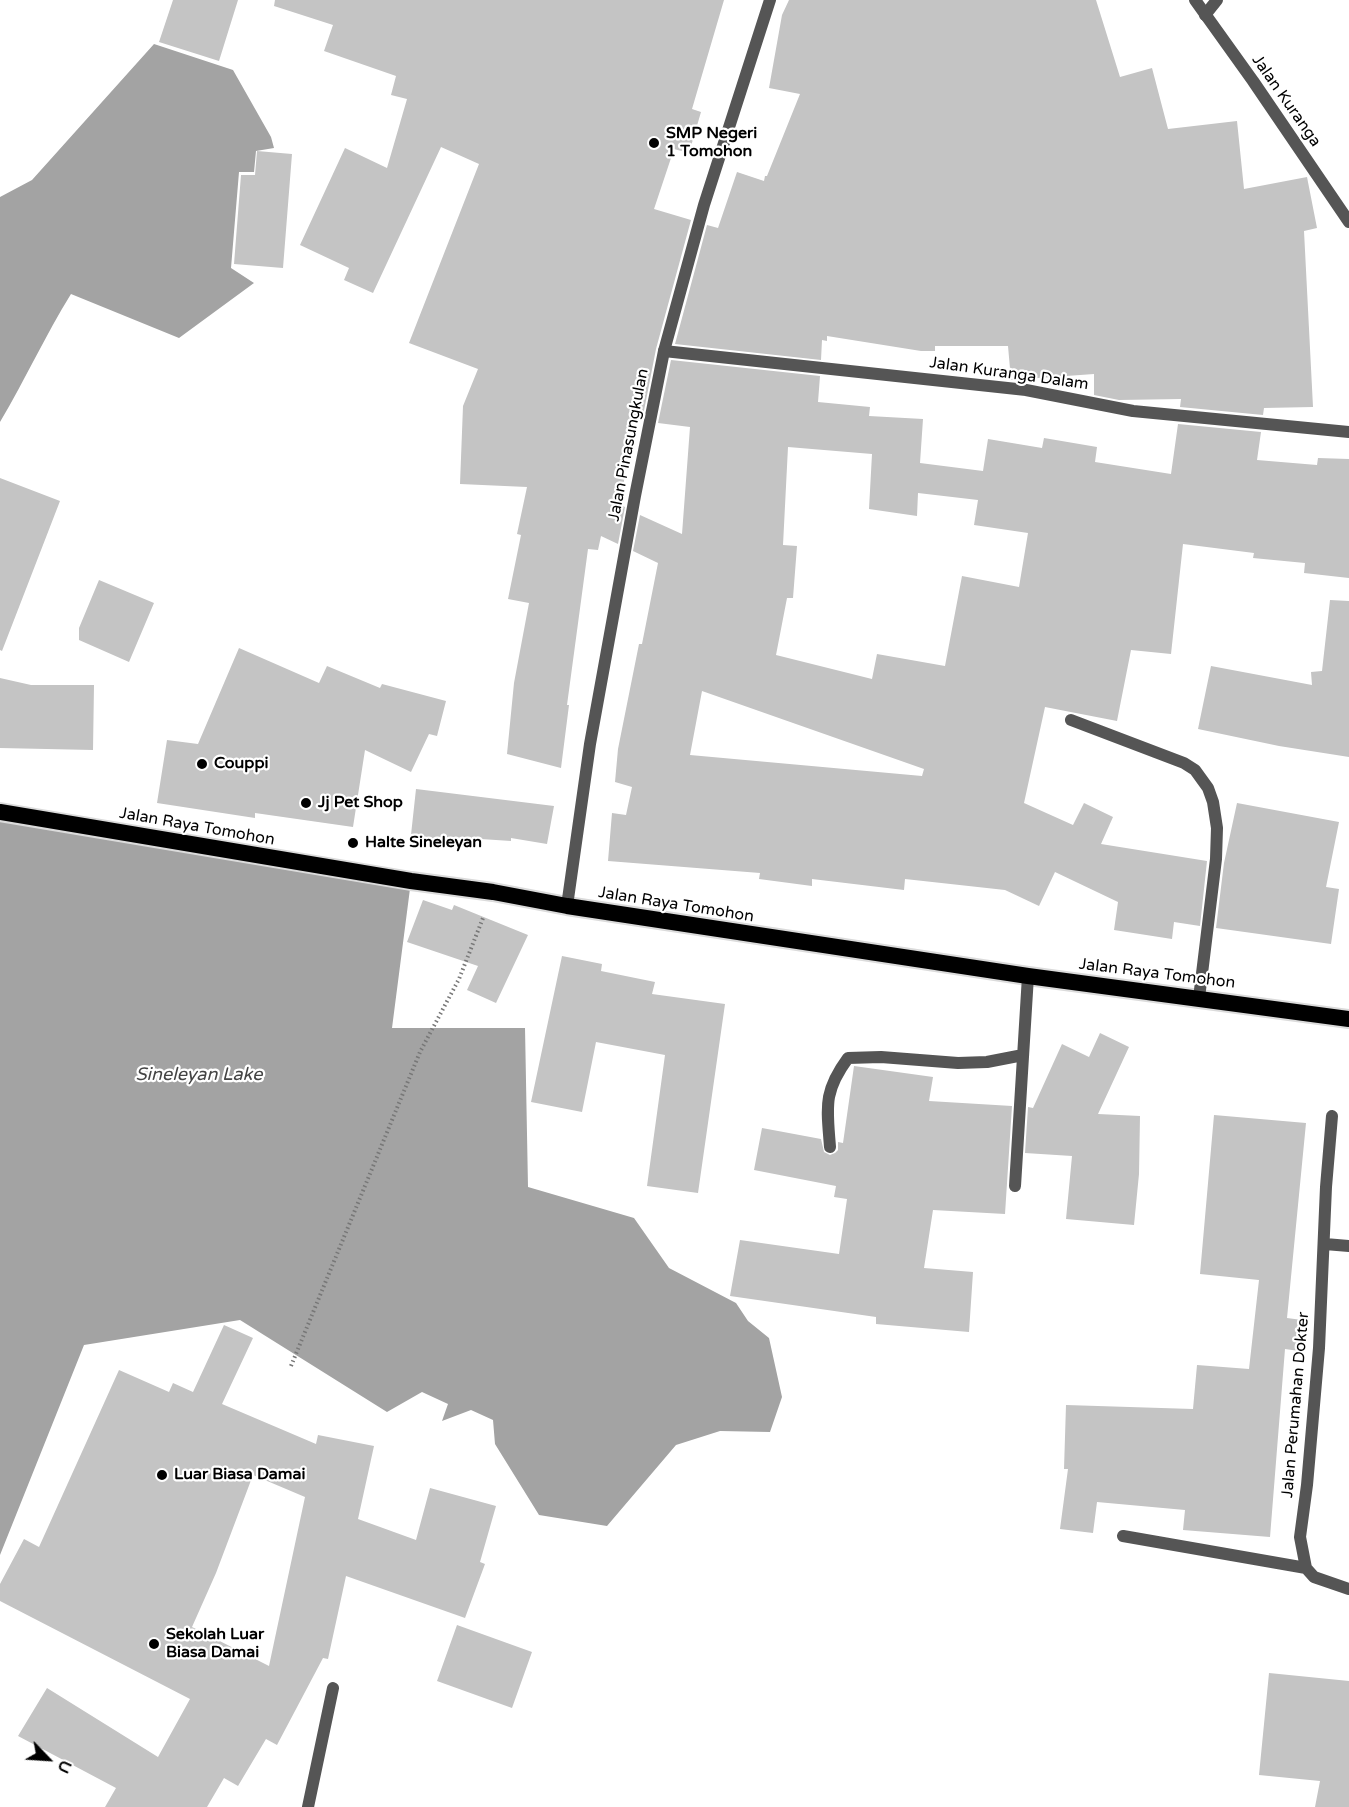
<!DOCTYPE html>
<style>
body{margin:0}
#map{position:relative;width:1349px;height:1807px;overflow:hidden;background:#fff;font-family:"Varela Round",sans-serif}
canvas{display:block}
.north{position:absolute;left:18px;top:1729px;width:60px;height:60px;-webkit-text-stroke:4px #fff;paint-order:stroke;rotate:115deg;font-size:16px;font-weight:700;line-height:24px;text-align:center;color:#000}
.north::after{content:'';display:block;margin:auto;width:21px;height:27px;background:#000;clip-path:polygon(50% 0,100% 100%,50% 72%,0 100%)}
</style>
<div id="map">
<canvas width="1349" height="1807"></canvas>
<div class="north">U</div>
</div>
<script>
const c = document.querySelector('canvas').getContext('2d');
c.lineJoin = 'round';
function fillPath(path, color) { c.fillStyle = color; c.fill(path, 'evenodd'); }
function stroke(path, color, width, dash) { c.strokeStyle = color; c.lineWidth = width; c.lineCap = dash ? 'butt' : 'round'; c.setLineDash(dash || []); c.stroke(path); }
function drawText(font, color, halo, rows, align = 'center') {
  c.font = font + ' "Varela Round",sans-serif'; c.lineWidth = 4.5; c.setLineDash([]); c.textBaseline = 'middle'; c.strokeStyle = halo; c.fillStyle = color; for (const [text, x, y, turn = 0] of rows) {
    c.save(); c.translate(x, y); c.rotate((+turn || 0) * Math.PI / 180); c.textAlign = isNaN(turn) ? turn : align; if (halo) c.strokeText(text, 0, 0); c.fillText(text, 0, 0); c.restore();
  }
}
const water = new Path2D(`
 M 154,44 L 233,70 L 271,137 L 274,148 L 256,151 L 254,172 L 239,172 L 231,268 L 254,283 L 179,338 L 71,294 C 45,336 25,380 0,422 L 0,197 L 32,180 Z
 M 0,812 L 411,881 L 392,1028 L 525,1028 L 528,1187 L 634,1218 L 669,1268 L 736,1303 L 748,1321 L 769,1338 L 782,1397 L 770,1432 L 720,1431 L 676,1445 L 607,1526 L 539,1515 L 495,1444 L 493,1420 L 471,1410 L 442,1421 L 448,1404 L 422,1392 L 387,1412 L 240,1320 L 84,1345 L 0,1555 Z`);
const building = new Path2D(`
 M 173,0 L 238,0 L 219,61 L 159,42 Z
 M 275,0 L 724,0 L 692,109 L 701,112 L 689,153 L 674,149 L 654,209 L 691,220 L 656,349 L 642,421 L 634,420 L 620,505 L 625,507 L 618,544 L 601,536 L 598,550 L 588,549 L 567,705 L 569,705 L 561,768 L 507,754 L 514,683 L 529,603 L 508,599 L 521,535 L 517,534 L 527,487 L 460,484 L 463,406 L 478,369 L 409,343 L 479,164 L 441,147 L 373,293 L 344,280 L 349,268 L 300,245 L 345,148 L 387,168 L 407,99 L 391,95 L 396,76 L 324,51 L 333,25 L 274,6 Z
 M 789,0 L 1096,0 L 1120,77 L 1152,68 L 1168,129 L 1237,121 L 1244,189 L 1307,177 L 1317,228 L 1304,231 L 1313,407 L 1264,408 L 1263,415 L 1180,407 L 1181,399 L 1119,400 L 1094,395 L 1094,374 L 1011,380 L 1008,346 L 935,346 L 935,351 L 921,351 L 827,336 L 827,341 L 822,340 L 821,360 L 675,344 L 707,225 L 718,228 L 737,172 L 764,181 L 765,176 L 767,176 L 800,94 L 769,88 L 782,15 Z
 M 257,151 L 292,154 L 283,268 L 234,264 L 241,175 L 255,175 Z
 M 671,360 L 820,376 L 818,402 L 870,407 L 869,416 L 923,419 L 920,463 L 983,471 L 988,439 L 1042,448 L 1044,438 L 1097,447 L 1095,462 L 1171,474 L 1178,424 L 1261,432 L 1257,460 L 1317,465 L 1318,458 L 1349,459 L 1349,578 L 1304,573 L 1305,563 L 1253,558 L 1254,553 L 1183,544 L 1171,654 L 1131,650 L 1117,721 L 1045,707 L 1024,803 L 1073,825 L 1084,803 L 1113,817 L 1101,844 L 1207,861 L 1200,926 L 1174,922 L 1172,939 L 1114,930 L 1118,902 L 1055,872 L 1039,906 L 1005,890 L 905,879 L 904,890 L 812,879 L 812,886 L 759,879 L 760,873 L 608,861 L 612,813 L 626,815 L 632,787 L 615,782 L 618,749 L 639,644 L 642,644 L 658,563 L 633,551 L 640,515 L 682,534 L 690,427 L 658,423 ZM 788,447 L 872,454 L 869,509 L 917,516 L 918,493 L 978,500 L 974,525 L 1028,533 L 1019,587 L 962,576 L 945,666 L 877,654 L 872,679 L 776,655 L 787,598 L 793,598 L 797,546 L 783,545 ZM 702,691 L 924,769 L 922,776 L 690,755 Z
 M 0,478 L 60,501 L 2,651 L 0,650 Z
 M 99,580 L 154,603 L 129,662 L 79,640 L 79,628 Z
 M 1330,600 L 1349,601 L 1349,757 L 1279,746 L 1198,729 L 1211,666 L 1312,685 L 1311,672 L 1322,671 Z
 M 239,648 L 319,683 L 327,666 L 380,688 L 382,684 L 446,701 L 437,736 L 429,734 L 411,772 L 365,750 L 353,827 L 255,813 L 255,818 L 157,803 L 167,740 L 198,744 Z
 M 0,678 L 31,685 L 94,685 L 93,750 L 0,748 Z
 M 416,789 L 554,806 L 547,844 L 511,838 L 511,841 L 451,837 L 450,848 L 410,844 Z
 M 1237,803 L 1339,822 L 1326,887 L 1339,889 L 1331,944 L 1216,928 L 1224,863 Z
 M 423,900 L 452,910 L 454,905 L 528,935 L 496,1003 L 467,990 L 478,966 L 407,942 Z
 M 562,956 L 602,964 L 601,971 L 655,982 L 652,994 L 725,1004 L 698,1193 L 647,1186 L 665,1055 L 596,1042 L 582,1112 L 531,1102 Z
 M 1100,1033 L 1129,1047 L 1098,1114 L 1140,1116 L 1139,1174 L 1134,1225 L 1066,1219 L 1072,1156 L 1025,1153 L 1028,1107 L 1033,1108 L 1062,1044 L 1089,1057 Z
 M 854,1066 L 933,1077 L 929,1101 L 1012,1106 L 1005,1214 L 933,1210 L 924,1268 L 973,1272 L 969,1332 L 876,1324 L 876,1317 L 730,1296 L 740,1240 L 839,1254 L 847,1199 L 834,1197 L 836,1186 L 754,1170 L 762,1128 L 821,1139 L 824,1152 L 830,1155 L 835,1153 L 838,1150 L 838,1142 L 843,1143 Z
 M 1214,1115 L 1306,1123 L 1287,1318 L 1302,1320 L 1299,1351 L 1285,1349 L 1270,1537 L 1183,1530 L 1185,1510 L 1097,1502 L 1093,1533 L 1060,1529 L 1068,1469 L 1064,1469 L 1066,1405 L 1193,1409 L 1197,1365 L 1249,1369 L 1259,1280 L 1200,1274 Z
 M 224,1325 L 253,1338 L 222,1404 L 316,1444 L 318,1435 L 374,1446 L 358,1519 L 416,1540 L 430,1488 L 496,1506 L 480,1562 L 485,1564 L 465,1618 L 346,1576 L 328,1659 L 323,1658 L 277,1745 L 266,1739 L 238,1786 L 224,1778 L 207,1807 L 105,1807 L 116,1788 L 18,1736 L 47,1688 L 158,1757 L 190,1699 L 0,1601 L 0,1584 L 24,1539 L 39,1547 L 119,1370 L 169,1392 L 173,1383 L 193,1392 ZM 253,1475 L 305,1497 L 269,1666 L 192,1627 L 216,1573 Z
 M 457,1625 L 532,1652 L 512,1708 L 437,1681 Z
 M 1269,1673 L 1349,1681 L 1349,1807 L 1315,1807 L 1320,1781 L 1259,1775 Z`);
const path = new Path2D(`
 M 291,1366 L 420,1052 L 459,979 L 483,918`);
const minor = new Path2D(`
 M 1205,15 L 1217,0
 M 664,351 L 1026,390 L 1133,411 L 1349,432
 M 1071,720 L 1184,763 L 1195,770 L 1208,788 L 1213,802 L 1217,828 L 1216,859 L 1199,998
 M 1332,1116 L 1326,1187 L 1319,1348 L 1307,1485 L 1300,1537 L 1306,1568 L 1314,1577 L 1349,1589
 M 830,1147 C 827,1107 823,1092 848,1058 L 881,1057 L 958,1063 L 987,1062 L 1023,1055
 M 1015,1186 L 1028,976
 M 1325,1244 L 1349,1246
 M 1123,1536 L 1306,1568
 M 308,1807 L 333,1688`);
const tertiary = new Path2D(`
 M 1195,0 L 1253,81 L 1349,222
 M 567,906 L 590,744 L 635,496 L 664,351 L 704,205 L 770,0`);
const trunk = new Path2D(`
 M 0,812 L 411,881 L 493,892 L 567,906 L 1028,976 L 1349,1019`);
const markers = [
 [654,143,6,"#000"],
 [202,764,6,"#000"],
 [306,803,6,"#000"],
 [353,843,6,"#000"],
 [162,1475,6,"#000"],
 [154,1644,6,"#000"]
];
const streetNames = [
 ["Jalan Kuranga",1286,101,55],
 ["Jalan Kuranga Dalam",1009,374,8],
 ["Jalan Pinasungkulan",629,445,-79],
 ["Jalan Raya Tomohon",197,827,10],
 ["Jalan Raya Tomohon",676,905,9],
 ["Jalan Raya Tomohon",1157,974,7],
 ["Jalan Perumahan Dokter",1296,1405,-85]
];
const poiNames = [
 ["SMP Negeri",666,134],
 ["1 Tomohon",666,152],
 ["Couppi",214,764],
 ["Jj Pet Shop",318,803],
 ["Halte Sineleyan",365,843],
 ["Luar Biasa Damai",174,1475],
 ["Sekolah Luar",166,1635],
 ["Biasa Damai",166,1653]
];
const waterNames = [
 ["Sineleyan Lake",199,1075]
];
fillPath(water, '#a3a3a3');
fillPath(building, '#c4c4c4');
stroke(trunk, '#dbdbdb', 20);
stroke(path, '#777', 4, [1.5, 3]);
stroke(minor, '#555', 12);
stroke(tertiary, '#555', 12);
stroke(trunk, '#000', 16);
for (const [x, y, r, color] of markers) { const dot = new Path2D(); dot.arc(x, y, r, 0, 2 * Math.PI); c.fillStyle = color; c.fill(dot); stroke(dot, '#fff', 2); }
drawText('16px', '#000', '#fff', streetNames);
drawText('bold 16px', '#000', '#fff', poiNames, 'left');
drawText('italic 18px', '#444', '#fff', waterNames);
</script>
